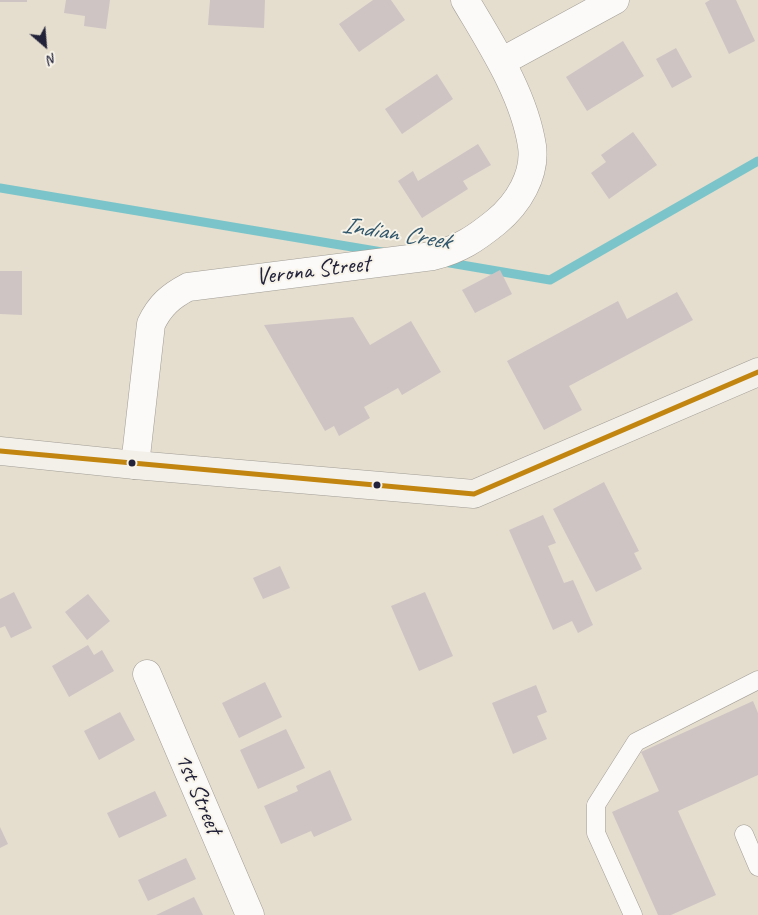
<!DOCTYPE html>
<style>
body{margin:0}
#map{position:relative;width:758px;height:915px;overflow:hidden;background:#e5dece;font-family:Caveat,sans-serif}
canvas{display:block}
.north{position:absolute;left:20px;top:20px;width:50px;height:50px;-webkit-text-stroke:4px #f7f3e8;paint-order:stroke;rotate:153deg;font-size:14px;font-weight:700;line-height:20px;text-align:center;color:#22223b}
.north::after{content:'';display:block;margin:auto;width:18px;height:22px;background:#22223b;clip-path:polygon(50% 0,100% 100%,50% 72%,0 100%)}
</style>
<div id="map">
<canvas width="758" height="915"></canvas>
<div class="north">N</div>
</div>
<script>
const c = document.querySelector('canvas').getContext('2d');
c.lineJoin = 'round';
function stroke(path, color, width, dash) { c.strokeStyle = color; c.lineWidth = width; c.lineCap = dash ? 'butt' : 'round'; c.setLineDash(dash || []); c.stroke(path); }
function fillPath(path, color) { c.fillStyle = color; c.fill(path, 'evenodd'); }
function drawText(font, color, halo, rows, align = 'center') {
  c.font = font + ' Caveat,sans-serif'; c.lineWidth = 4; c.setLineDash([]); c.textBaseline = 'middle'; c.strokeStyle = halo; c.fillStyle = color; for (const [text, x, y, turn = 0] of rows) {
    c.save(); c.translate(x, y); c.rotate((+turn || 0) * Math.PI / 180); c.textAlign = isNaN(turn) ? turn : align; if (halo) c.strokeText(text, 0, 0); c.fillText(text, 0, 0); c.restore();
  }
}
const stream = new Path2D(`
 M 0,188 L 382,252
 M 444,262 L 550,280 L 758,161`);
const building = new Path2D(`
 M 0,0 L 27,0 L 27,2 L 0,2 Z
 M 66,0 L 110,0 L 106,29 L 84,26 L 85,16 L 64,13 Z
 M 210,0 L 265,0 L 264,28 L 208,25 Z
 M 373,0 L 391,0 L 405,20 L 359,52 L 339,24 Z
 M 710,0 L 736,0 L 755,41 L 729,54 L 705,3 Z
 M 623,41 L 644,76 L 587,111 L 566,77 Z
 M 676,48 L 692,77 L 672,88 L 656,59 Z
 M 437,74 L 453,99 L 402,134 L 385,109 Z
 M 633,132 L 657,165 L 609,199 L 591,173 L 606,162 L 601,155 Z
 M 478,144 L 491,165 L 463,181 L 468,189 L 422,218 L 398,181 L 413,171 L 418,181 Z
 M 500,270 L 512,294 L 475,313 L 462,290 Z
 M 0,271 L 22,271 L 22,315 L 0,314 Z
 M 677,292 L 693,320 L 569,386 L 582,410 L 544,430 L 507,361 L 618,301 L 627,319 Z
 M 353,317 L 370,345 L 411,321 L 441,372 L 402,395 L 398,388 L 364,407 L 370,418 L 339,436 L 334,426 L 325,431 L 264,325 Z
 M 604,482 L 639,551 L 634,553 L 642,569 L 596,592 L 553,509 Z
 M 543,515 L 556,543 L 548,546 L 564,583 L 573,580 L 593,625 L 578,633 L 572,621 L 553,630 L 509,530 Z
 M 280,566 L 290,588 L 263,599 L 253,578 Z
 M 14,592 L 32,628 L 11,638 L 5,626 L 0,628 L 0,599 Z
 M 425,592 L 453,656 L 419,671 L 391,606 Z
 M 88,594 L 110,621 L 87,640 L 65,612 Z
 M 88,645 L 94,655 L 102,650 L 114,671 L 69,697 L 52,666 Z
 M 265,682 L 282,717 L 239,738 L 222,703 Z
 M 536,685 L 547,712 L 537,716 L 547,739 L 513,754 L 492,703 Z
 M 753,701 L 758,713 L 758,775 L 678,811 L 716,895 L 671,915 L 658,915 L 612,812 L 659,791 L 641,752 Z
 M 120,712 L 135,740 L 99,760 L 84,731 Z
 M 286,729 L 305,768 L 258,789 L 240,750 Z
 M 330,770 L 352,820 L 314,837 L 311,831 L 281,844 L 264,806 L 298,791 L 296,786 Z
 M 155,791 L 167,816 L 119,838 L 107,813 Z
 M 0,827 L 8,844 L 0,848 Z
 M 186,858 L 196,879 L 148,901 L 138,880 Z
 M 194,897 L 203,915 L 156,915 Z`);
const lane = new Path2D(`
 M 744,834 L 758,867
 M 633,915 L 596,833 L 596,805 L 636,742 L 758,680`);
const street = new Path2D(`
 M 501,62 L 615,0
 M 135,465 L 151,324 C 160,305 171,296 188,287 L 433,256 C 460,249 475,239 496,222 C 518,204 536,175 532,146 C 524,94 491,44 465,0
 M 147,674 L 250,915`);
const secondary = new Path2D(`
 M 0,451 L 135,465 L 474,494 L 758,372`);
const bus1 = new Path2D(`
 M 0,451 L 474,494 L 758,372`);
const markers = [
 [132,463,4.5,"#22223b"],
 [377,485,4.5,"#22223b"]
];
const streetNames = [
 ["Verona Street",313,271,-7],
 ["1st Street",198,794,67]
];
const waterNames = [
 ["Indian Creek",396,234,9]
];
stroke(stream, '#7bc5ca', 9);
fillPath(building, '#cec4c4');
stroke(lane, '#a19d96', 19);
stroke(street, '#a19d96', 29);
stroke(secondary, '#a19d96', 29);
stroke(lane, '#fbfaf8', 18);
stroke(street, '#fbfaf8', 28);
stroke(secondary, '#f3f0e9', 28);
stroke(bus1, '#c2850f', 5);
for (const [x, y, r, color] of markers) { const dot = new Path2D(); dot.arc(x, y, r, 0, 2 * Math.PI); c.fillStyle = color; c.fill(dot); stroke(dot, '#f7f3e8', 2); }
drawText('24px', '#22223b', '#f7f3e8', streetNames);
drawText('italic 25px', '#31576d', '#f7f3e8', waterNames);
</script>
